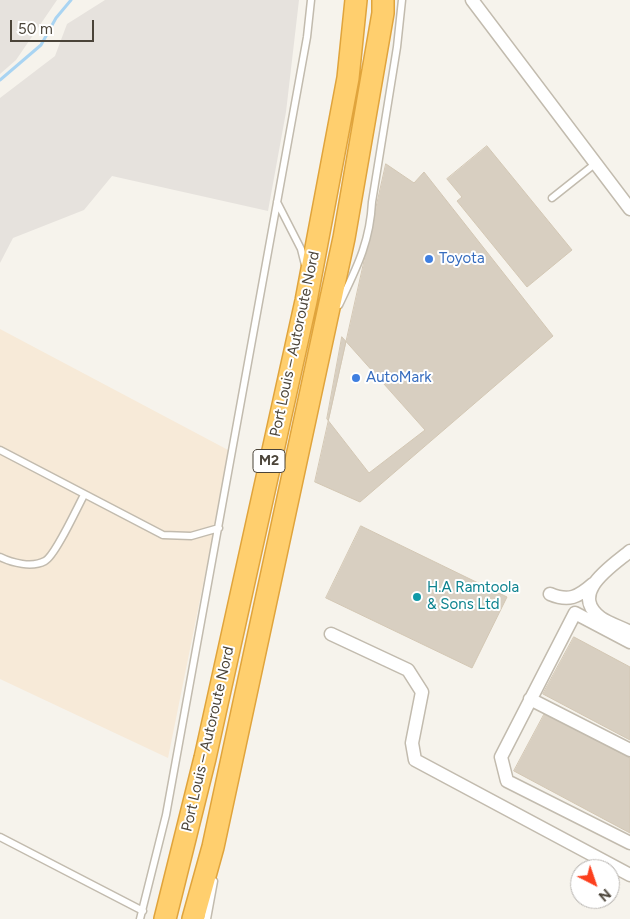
<!DOCTYPE html>
<meta charset="utf-8">
<style>
body{margin:0}
#map{position:relative;width:630px;height:919px;overflow:hidden;background:#f6f3ec;font-family:Figtree,sans-serif}
canvas{display:block}
.north{position:absolute;left:570px;top:859px;width:50px;height:50px;box-sizing:border-box;background:#fff;border:1px solid #b7b4b0;border-radius:50%;rotate:139deg;font-size:14px;font-weight:700;line-height:20px;text-align:center;color:#4b4439}
.north::after{content:'';display:block;margin:auto;width:18px;height:22px;background:#fc3f1d;clip-path:polygon(50% 0,100% 100%,50% 72%,0 100%)}
.scale{position:absolute;left:10px;top:20px;width:84px;height:22px;box-sizing:border-box;border:2px solid #4b4439;border-top:0;padding-left:6px;font-size:15px;line-height:18px;white-space:nowrap;color:#4b4439;-webkit-text-stroke:4px #fff;paint-order:stroke}
</style>
<div id="map">
<canvas width="630" height="919"></canvas>
<div class="north">N</div>
<div class="scale">50 m</div>
</div>
<script>
const c = document.querySelector('canvas').getContext('2d');
c.lineJoin = 'round';
function fillPath(path, color) { c.fillStyle = color; c.fill(path, 'evenodd'); }
function stroke(path, color, width, dash) { c.strokeStyle = color; c.lineWidth = width; c.lineCap = dash ? 'butt' : 'round'; c.setLineDash(dash || []); c.stroke(path); }
function drawText(font, color, halo, rows, align = 'center') {
  c.font = font + ' Figtree,sans-serif'; c.lineWidth = 4; c.setLineDash([]); c.textBaseline = 'middle'; c.strokeStyle = halo; c.fillStyle = color; for (const [text, x, y, turn = 0] of rows) {
    c.save(); c.translate(x, y); c.rotate((+turn || 0) * Math.PI / 180); c.textAlign = isNaN(turn) ? turn : align; if (halo) c.strokeText(text, 0, 0); c.fillText(text, 0, 0); c.restore();
  }
}
const commercial = new Path2D(`
 M 0,329 L 230,451 L 168,758 L 0,679 Z`);
const industrial = new Path2D(`
 M 0,0 L 57,0 L 16,60 L 0,74 Z
 M 105,0 L 299,0 L 286,112 L 268,211 L 112,176 L 84,210 L 13,238 L 0,263 L 0,98 L 55,56 L 67,24 Z`);
const stream = new Path2D(`
 M 0,80 L 41,45 L 56,18 L 71,0`);
const building = new Path2D(`
 M 487,146 L 572,250 L 527,287 L 457,201 L 462,197 L 447,179 Z
 M 386,164 L 414,183 L 424,172 L 553,336 L 360,502 L 315,482 Z
 M 342,337 L 425,430 L 369,473 L 327,419 Z
 M 361,526 L 507,597 L 472,668 L 326,598 Z
 M 574,637 L 630,667 L 630,740 L 543,694 Z
 M 545,713 L 630,758 L 630,833 L 514,771 Z`);
const lane = new Path2D(`
 M 552,198 L 596,163
 M 277,202 L 301,249 L 305,265
 M 339,305 C 356,269 370,243 372,202 L 397,47 L 402,0
 M 0,450 L 163,535 L 191,536 L 219,528
 M 0,557 C 12,563 32,568 45,561 C 55,556 77,508 84,495
 M 0,837 L 143,911
 M 140,919 L 166,815 L 307,37 L 311,0
 M 207,919 L 214,881`);
const street = new Path2D(`
 M 472,0 L 630,209
 M 630,551 C 612,566 568,593 601,618 C 610,624 621,627 630,632
 M 550,594 C 569,602 578,597 593,584
 M 331,634 L 408,670 L 422,692 L 412,743 L 415,760 L 630,875
 M 630,642 L 575,613 L 501,757 L 507,781 L 630,843
 M 530,699 L 630,750`);
const highway = new Path2D(`
 M 165,919 L 205,758 L 306,301 L 348,78 L 356,0
 M 193,919 L 213,847 L 344,238 L 383,13 L 383,0`);
const markers = [
 [429,259,5,"#3f7fe0"],
 [356,378,5,"#3f7fe0"],
 [417,597,5,"#0f9aa8"]
];
const shields = [
 [269,461,32]
];
const shieldNames = [
 ["M2",269,461]
];
const shopNames = [
 ["Toyota",439,259],
 ["AutoMark",366,378]
];
const streetNames = [
 ["Port Louis – Autoroute Nord",295,344,-78],
 ["Port Louis – Autoroute Nord",208,739,-77]
];
const cultureNames = [
 ["H.A Ramtoola",427,588],
 ["& Sons Ltd",427,605]
];
fillPath(commercial, '#f7ead8');
fillPath(industrial, '#e6e2dd');
stroke(stream, '#a9d4f2', 3);
fillPath(building, '#d8cfc1');
stroke(building, '#d3c7b4', 1);
stroke(lane, '#c2bbae', 9);
stroke(street, '#c2bbae', 15);
stroke(highway, '#e0a43c', 24);
stroke(lane, '#fff', 6);
stroke(street, '#fff', 12);
stroke(highway, '#ffcf6e', 21);
for (const [x, y, r, color] of markers) { const dot = new Path2D(); dot.arc(x, y, r, 0, 2 * Math.PI); c.fillStyle = color; c.fill(dot); stroke(dot, '#fff', 2); }
for (const [x, y, w] of shields) { const box = new Path2D(); box.roundRect(x - w / 2, y - 11.5, w, 23, 4); c.fillStyle = '#fff'; c.fill(box); stroke(box, '#4b4439', 1); }
drawText('bold 14px', '#4b4439', null, shieldNames);
drawText('15px', '#366cbe', '#fff', shopNames, 'left');
drawText('15px', '#4b4439', '#fff', streetNames);
drawText('15px', '#0d838f', '#fff', cultureNames, 'left');
</script>
